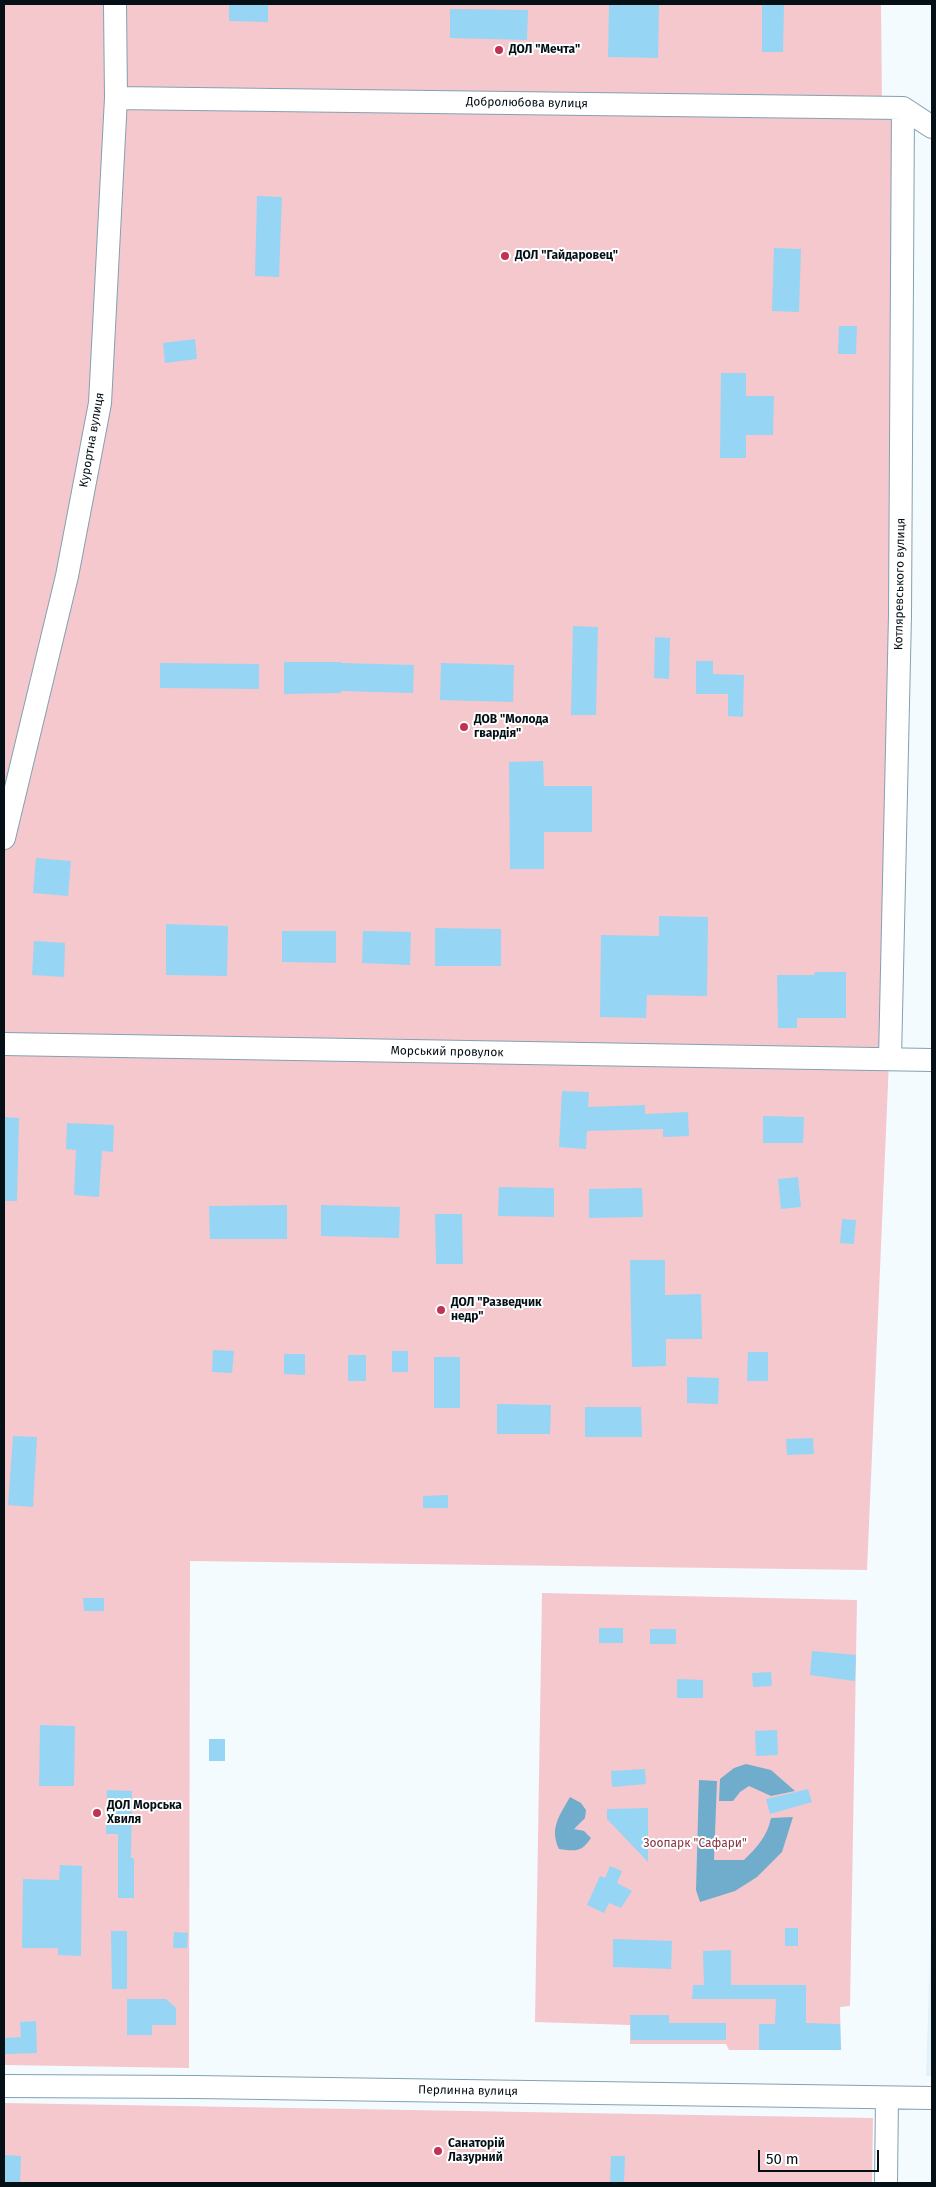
<!DOCTYPE html>
<meta charset="utf-8">
<style>
body{margin:0}
#map{position:relative;width:936px;height:2187px;overflow:hidden;background:#f4fbfe;font-family:"Fira Sans",sans-serif}
canvas{display:block}
.frame{position:absolute;inset:0;border:5px solid #051016;pointer-events:none}
.scale{position:absolute;left:758px;top:2150px;width:121px;height:22px;box-sizing:border-box;border:2px solid #051016;border-top:0;padding-left:6px;font-size:15px;line-height:18px;white-space:nowrap;color:#051016;-webkit-text-stroke:4px #fff;paint-order:stroke}
</style>
<div id="map">
<canvas width="936" height="2187"></canvas>
<div class="frame"></div>
<div class="scale">50 m</div>
</div>
<script>
const c = document.querySelector('canvas').getContext('2d');
c.lineJoin = 'round';
function fillPath(path, color) { c.fillStyle = color; c.fill(path, 'evenodd'); }
function stroke(path, color, width, dash) { c.strokeStyle = color; c.lineWidth = width; c.lineCap = dash ? 'butt' : 'round'; c.setLineDash(dash || []); c.stroke(path); }
function drawText(font, color, halo, rows, align = 'center') {
  c.font = font + ' "Fira Sans",sans-serif'; c.lineWidth = 4; c.setLineDash([]); c.textBaseline = 'middle'; c.strokeStyle = halo; c.fillStyle = color; for (const [text, x, y, turn = 0] of rows) {
    c.save(); c.translate(x, y); c.rotate((+turn || 0) * Math.PI / 180); c.textAlign = isNaN(turn) ? turn : align; if (halo) c.strokeText(text, 0, 0); c.fillText(text, 0, 0); c.restore();
  }
}
const built = new Path2D(`
 M 932,1892 L 932,2076 L 926,2076 Z`);
const green = new Path2D(`
 M 4,4 L 881,4 L 882,107 L 902,109 L 889,1061 L 867,1570 L 190,1561 L 189,2068 L 4,2065 Z
 M 542,1593 L 857,1600 L 850,2006 L 840,2007 L 841,2050 L 729,2050 L 726,2044 L 630,2044 L 630,2025 L 535,2022 Z
 M 4,2103 L 873,2118 L 872,2183 L 4,2183 Z`);
const water = new Path2D(`
 M 746,1764 L 771,1770 L 795,1791 L 771,1796 L 749,1786 L 740,1792 L 733,1801 L 719,1801 L 720,1779 L 734,1768 Z
 M 699,1780 L 717,1781 L 714,1860 L 744,1860 C 757,1847 767,1837 771,1818 L 793,1817 L 782,1852 L 757,1877 L 735,1891 L 700,1902 L 696,1890 Z
 M 570,1797 L 581,1803 L 586,1810 L 585,1818 L 574,1829 L 584,1831 L 591,1838 C 581,1853 575,1851 559,1849 C 549,1828 560,1815 570,1797 Z`);
const building = new Path2D(`
 M 229,4 L 268,4 L 268,22 L 229,21 Z
 M 609,4 L 659,4 L 658,58 L 608,57 Z
 M 762,4 L 784,4 L 783,52 L 762,52 Z
 M 450,9 L 528,10 L 527,40 L 450,38 Z
 M 257,196 L 282,197 L 279,277 L 255,276 Z
 M 774,248 L 801,249 L 799,312 L 772,311 Z
 M 839,326 L 857,326 L 856,354 L 838,354 Z
 M 195,339 L 197,359 L 165,363 L 163,343 Z
 M 721,373 L 746,373 L 746,396 L 774,396 L 773,435 L 746,435 L 746,458 L 720,458 Z
 M 573,626 L 598,627 L 596,715 L 571,715 Z
 M 655,637 L 670,638 L 669,679 L 654,678 Z
 M 696,661 L 713,661 L 713,674 L 744,675 L 743,717 L 728,716 L 728,694 L 696,694 Z
 M 284,662 L 341,662 L 341,663 L 414,665 L 413,693 L 341,691 L 341,693 L 284,694 Z
 M 160,663 L 259,664 L 259,689 L 160,688 Z
 M 441,663 L 514,665 L 513,702 L 440,700 Z
 M 543,761 L 544,786 L 592,786 L 592,832 L 544,832 L 544,869 L 510,869 L 509,762 Z
 M 36,858 L 71,861 L 68,896 L 33,893 Z
 M 659,916 L 708,917 L 707,996 L 647,995 L 646,1018 L 600,1017 L 601,935 L 659,936 Z
 M 166,924 L 228,926 L 227,976 L 166,975 Z
 M 435,928 L 501,929 L 501,966 L 435,966 Z
 M 282,931 L 336,931 L 336,963 L 282,962 Z
 M 363,931 L 411,932 L 410,965 L 362,963 Z
 M 34,941 L 65,943 L 64,977 L 32,975 Z
 M 815,972 L 846,972 L 846,1018 L 797,1018 L 797,1028 L 778,1028 L 777,975 L 814,975 Z
 M 562,1091 L 589,1092 L 588,1107 L 645,1105 L 645,1114 L 688,1112 L 689,1136 L 663,1137 L 663,1129 L 587,1131 L 586,1149 L 559,1147 Z
 M 763,1116 L 804,1117 L 803,1143 L 763,1143 Z
 M 4,1117 L 19,1118 L 17,1201 L 4,1201 Z
 M 67,1123 L 114,1125 L 113,1152 L 102,1151 L 99,1197 L 74,1195 L 76,1150 L 66,1149 Z
 M 798,1177 L 801,1207 L 781,1209 L 778,1179 Z
 M 499,1187 L 554,1188 L 554,1217 L 498,1216 Z
 M 642,1188 L 643,1217 L 589,1218 L 589,1189 Z
 M 287,1205 L 287,1239 L 210,1239 L 209,1206 Z
 M 321,1205 L 400,1207 L 399,1238 L 321,1236 Z
 M 435,1214 L 462,1214 L 463,1264 L 436,1264 Z
 M 842,1219 L 856,1220 L 854,1244 L 840,1243 Z
 M 630,1260 L 665,1260 L 665,1295 L 701,1294 L 702,1339 L 666,1339 L 666,1366 L 632,1367 Z
 M 213,1350 L 234,1351 L 232,1373 L 212,1372 Z
 M 392,1351 L 408,1351 L 408,1372 L 392,1372 Z
 M 748,1352 L 768,1352 L 768,1381 L 747,1381 Z
 M 284,1354 L 305,1354 L 305,1375 L 284,1374 Z
 M 348,1355 L 366,1355 L 366,1381 L 348,1381 Z
 M 434,1357 L 460,1357 L 460,1408 L 434,1408 Z
 M 687,1377 L 719,1378 L 718,1404 L 687,1403 Z
 M 497,1404 L 551,1405 L 550,1434 L 497,1434 Z
 M 585,1407 L 641,1407 L 642,1437 L 585,1437 Z
 M 13,1436 L 37,1437 L 33,1507 L 8,1505 Z
 M 813,1438 L 814,1454 L 787,1455 L 786,1439 Z
 M 448,1495 L 448,1508 L 423,1508 L 423,1496 Z
 M 83,1598 L 104,1598 L 104,1611 L 84,1611 Z
 M 599,1628 L 623,1628 L 623,1643 L 599,1643 Z
 M 650,1629 L 676,1629 L 676,1644 L 650,1644 Z
 M 812,1651 L 856,1655 L 855,1681 L 810,1675 Z
 M 771,1672 L 772,1686 L 753,1687 L 752,1673 Z
 M 677,1679 L 703,1680 L 703,1698 L 677,1698 Z
 M 40,1725 L 75,1726 L 74,1786 L 39,1786 Z
 M 777,1730 L 778,1755 L 756,1756 L 755,1731 Z
 M 209,1739 L 225,1739 L 225,1761 L 209,1761 Z
 M 645,1769 L 646,1784 L 612,1787 L 611,1771 Z
 M 808,1789 L 812,1802 L 770,1814 L 766,1799 Z
 M 107,1790 L 132,1791 L 131,1858 L 134,1858 L 134,1898 L 118,1898 L 118,1834 L 106,1834 Z
 M 648,1808 L 648,1862 L 607,1819 L 607,1809 Z
 M 60,1865 L 82,1866 L 81,1956 L 58,1955 L 58,1948 L 22,1948 L 23,1879 L 59,1880 Z
 M 610,1866 L 622,1871 L 617,1883 L 632,1891 L 621,1908 L 609,1903 L 604,1913 L 587,1905 L 600,1876 L 605,1878 Z
 M 785,1928 L 798,1928 L 798,1946 L 785,1946 Z
 M 111,1931 L 127,1931 L 127,1989 L 112,1989 Z
 M 174,1932 L 188,1933 L 187,1948 L 173,1948 Z
 M 613,1939 L 672,1941 L 671,1969 L 613,1967 Z
 M 731,1950 L 731,1985 L 806,1985 L 806,2023 L 840,2024 L 841,2050 L 759,2050 L 759,2024 L 775,2024 L 776,1999 L 692,1999 L 693,1985 L 704,1985 L 703,1951 Z
 M 127,1999 L 166,1999 L 176,2008 L 176,2025 L 152,2025 L 152,2035 L 127,2035 Z
 M 630,2015 L 669,2015 L 669,2023 L 726,2023 L 726,2040 L 631,2040 Z
 M 36,2021 L 37,2053 L 4,2054 L 4,2038 L 21,2037 L 20,2022 Z
 M 4,2155 L 21,2156 L 20,2183 L 4,2183 Z
 M 611,2156 L 625,2156 L 624,2183 L 610,2183 Z`);
const minor = new Path2D(`
 M 116,98 L 903,108 L 932,127
 M 4,838 L 67,576 L 100,403 L 116,98 L 115,4
 M 4,1044 L 932,1060
 M 890,1059 L 900,615 L 903,108
 M 4,2086 L 195,2087 L 932,2098
 M 886,2183 L 887,2098`);
const markers = [
 [499,50,5,"#c23256"],
 [505,256,5,"#c23256"],
 [464,727,5,"#c23256"],
 [441,1310,5,"#c23256"],
 [97,1813,5,"#c23256"],
 [438,2151,5,"#c23256"]
];
const poiNames = [
 ["ДОЛ \"Мечта\"",509,50],
 ["ДОЛ \"Гайдаровец\"",515,256],
 ["ДОВ \"Молода",474,720],
 ["гвардія\"",474,734],
 ["ДОЛ \"Разведчик",451,1303],
 ["недр\"",451,1317],
 ["ДОЛ Морська",107,1806],
 ["Хвиля",107,1820],
 ["Санаторій",448,2144],
 ["Лазурний",448,2158]
];
const streetNames = [
 ["Добролюбова вулиця",527,103,1],
 ["Курортна вулиця",92,440,-80],
 ["Котляревського вулиця",900,584,-89],
 ["Морський провулок",447,1052,1],
 ["Перлинна вулиця",468,2091,1]
];
const parkNames = [
 ["Зоопарк \"Сафари\"",695,1844]
];
fillPath(built, '#e2f2fb');
fillPath(green, '#f5c8cd');
fillPath(water, '#70adcc');
fillPath(building, '#97d5f5');
stroke(minor, '#83a1b1', 24);
stroke(minor, '#fff', 22);
for (const [x, y, r, color] of markers) { const dot = new Path2D(); dot.arc(x, y, r, 0, 2 * Math.PI); c.fillStyle = color; c.fill(dot); stroke(dot, '#fff', 2); }
drawText('bold 12px', '#051016', '#fff', poiNames, 'left');
drawText('12px', '#051016', '#fff', streetNames);
drawText('12px', '#853745', '#fff', parkNames);
</script>
